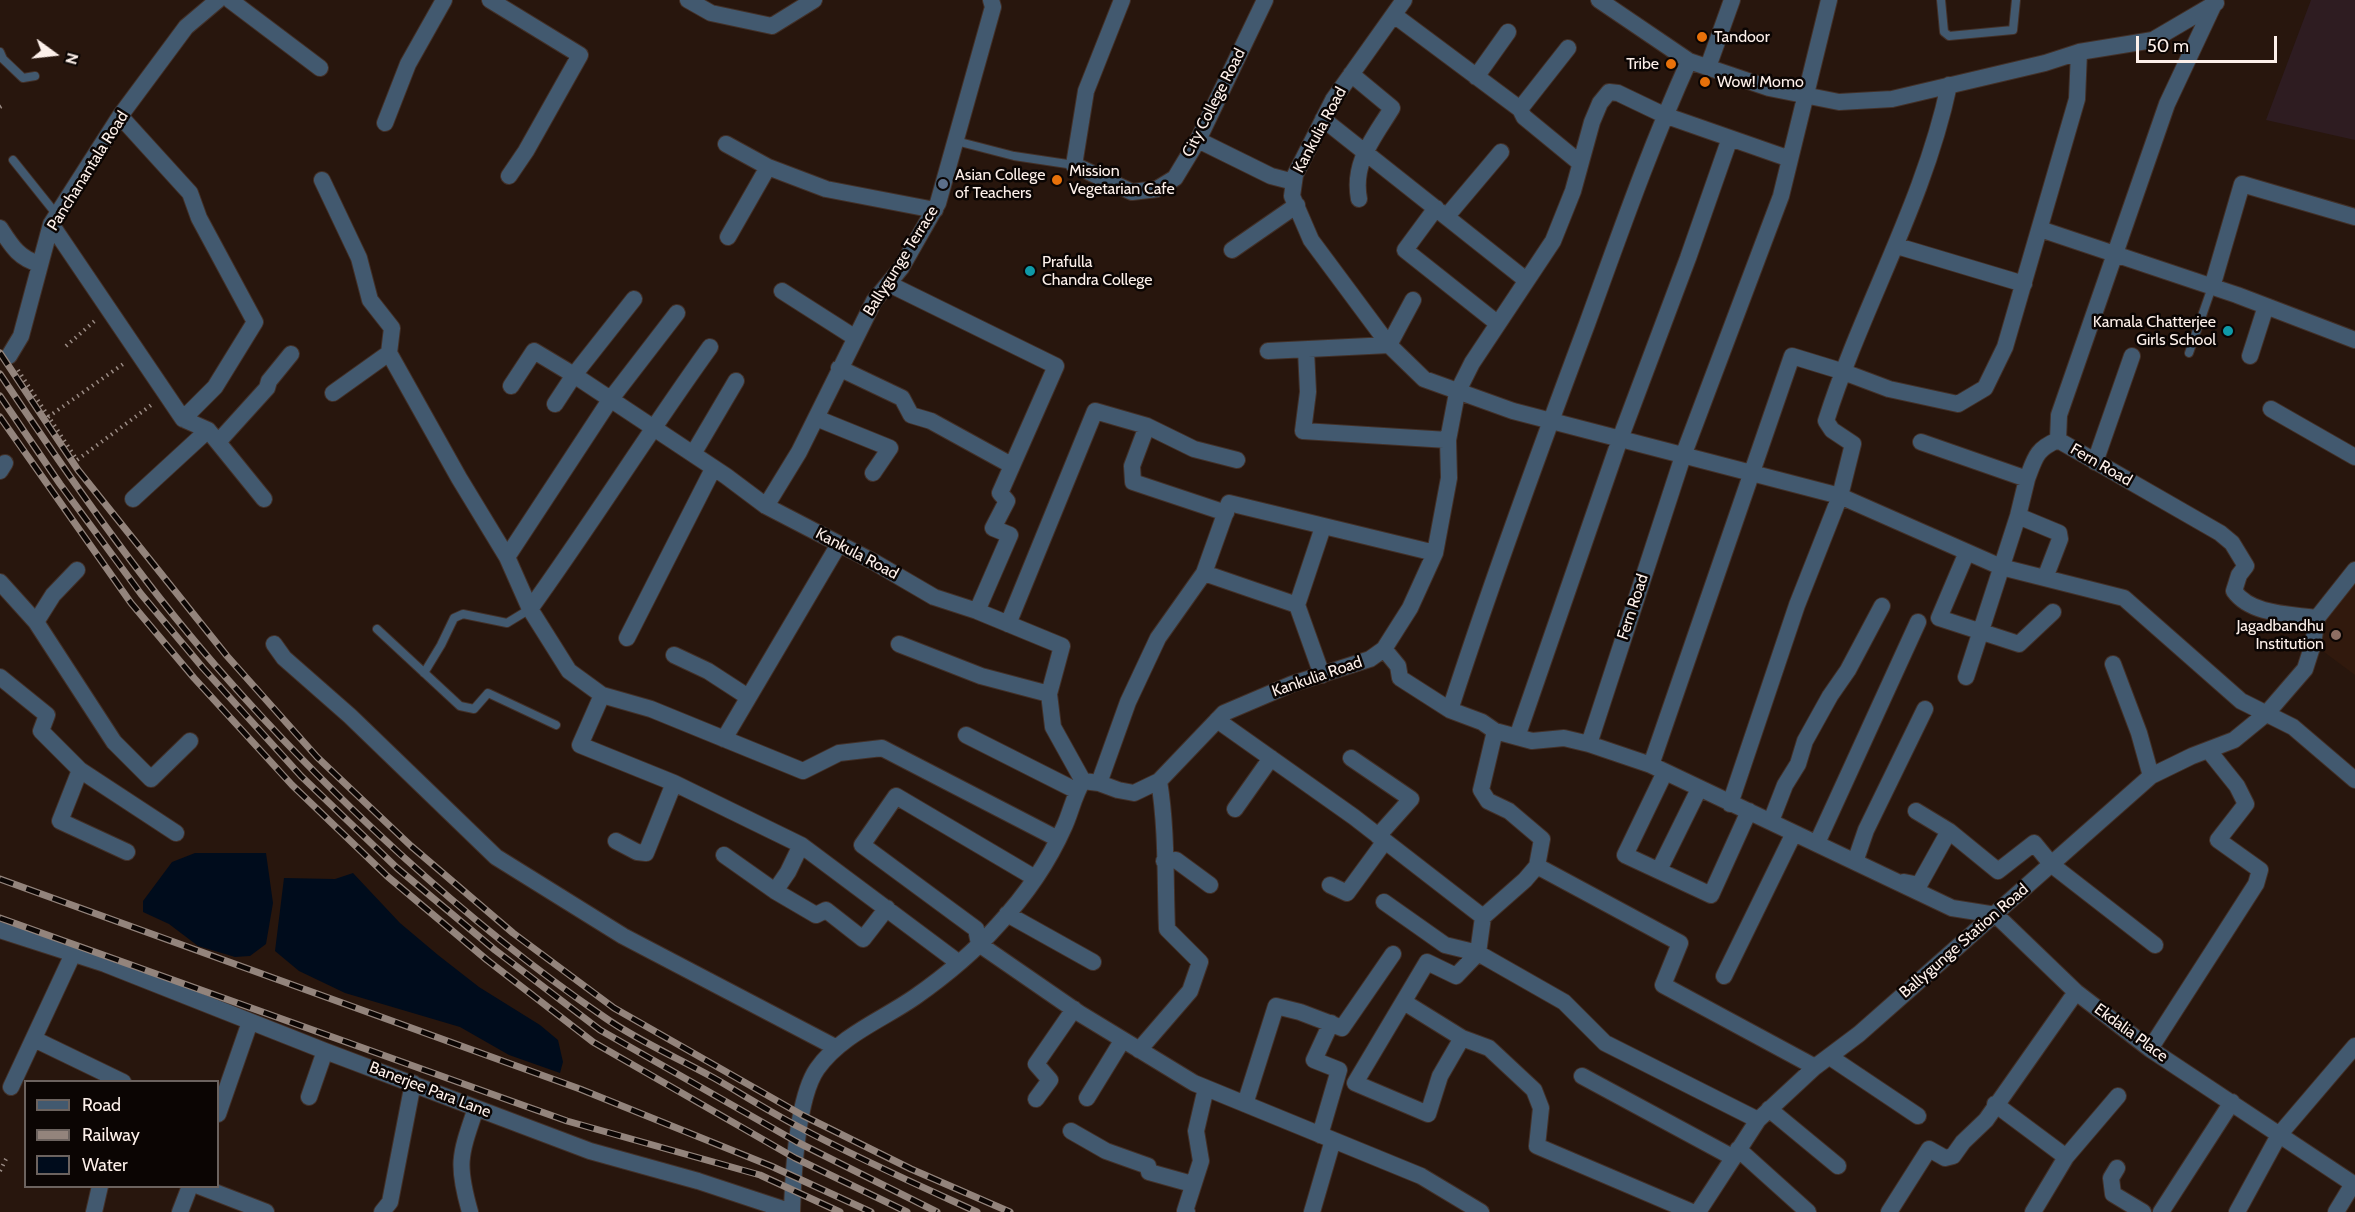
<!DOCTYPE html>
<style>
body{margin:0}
#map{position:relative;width:2355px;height:1212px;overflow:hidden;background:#28160d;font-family:Cabin,sans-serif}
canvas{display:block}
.legend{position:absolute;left:24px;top:1080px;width:195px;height:108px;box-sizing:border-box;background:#0b0503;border:2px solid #6c635f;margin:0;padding:8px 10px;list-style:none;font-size:18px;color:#fdf0ea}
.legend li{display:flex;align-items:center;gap:12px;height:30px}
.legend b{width:30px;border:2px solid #6c635f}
.north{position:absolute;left:24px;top:24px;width:60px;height:60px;-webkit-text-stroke:4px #0b0503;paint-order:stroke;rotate:105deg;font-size:16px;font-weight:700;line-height:24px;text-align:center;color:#fdf0ea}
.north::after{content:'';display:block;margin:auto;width:21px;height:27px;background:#fdf0ea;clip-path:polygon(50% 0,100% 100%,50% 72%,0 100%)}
.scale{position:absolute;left:2136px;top:36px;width:141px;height:27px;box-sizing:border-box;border:3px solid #fdf0ea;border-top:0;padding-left:8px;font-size:18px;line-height:21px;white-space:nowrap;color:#fdf0ea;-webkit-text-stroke:4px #0b0503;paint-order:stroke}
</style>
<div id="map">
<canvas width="2355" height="1212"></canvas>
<ul class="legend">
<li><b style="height:8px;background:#42596f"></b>Road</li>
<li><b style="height:8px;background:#93847c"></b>Railway</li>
<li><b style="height:16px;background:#000c1c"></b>Water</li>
</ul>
<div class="north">N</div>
<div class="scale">50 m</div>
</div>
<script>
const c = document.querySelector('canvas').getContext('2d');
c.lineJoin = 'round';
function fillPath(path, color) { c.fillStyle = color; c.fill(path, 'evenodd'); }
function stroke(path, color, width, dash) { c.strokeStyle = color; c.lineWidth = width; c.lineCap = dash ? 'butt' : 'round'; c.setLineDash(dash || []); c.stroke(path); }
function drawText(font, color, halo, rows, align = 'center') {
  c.font = font + ' Cabin,sans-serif'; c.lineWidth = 5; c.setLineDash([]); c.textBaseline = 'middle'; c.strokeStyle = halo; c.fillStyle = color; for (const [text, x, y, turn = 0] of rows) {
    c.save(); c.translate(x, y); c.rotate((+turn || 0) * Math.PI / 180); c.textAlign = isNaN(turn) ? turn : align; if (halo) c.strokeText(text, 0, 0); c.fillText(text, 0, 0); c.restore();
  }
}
const commercial = new Path2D(`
 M 2311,0 L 2355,0 L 2355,140 L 2266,120 Z`);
const built = new Path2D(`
 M 2355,566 L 2355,675 L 2324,652 L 2310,617 Z`);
const water = new Path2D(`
 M 195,853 L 266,853 L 273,903 L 266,944 L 250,956 L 235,957 L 198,946 L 169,924 L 143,912 L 143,901 L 172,862 Z
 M 353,873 L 400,923 L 438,955 L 479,987 L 540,1025 L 558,1040 L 563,1062 L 560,1073 L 509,1055 L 460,1027 L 345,993 L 299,971 L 275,951 L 284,878 L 335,879 Z`);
const path = new Path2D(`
 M 0,107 L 5,104
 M 66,346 L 97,319
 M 18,370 L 77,460 L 154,403
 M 48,417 L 126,362
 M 0,1171 L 6,1159`);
const lane = new Path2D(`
 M 1941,0 L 1944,32 L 1949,36 L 2013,30 L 2016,0
 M 0,52 L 3,59 L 23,78 L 35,76
 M 956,141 L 1014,156 L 1074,165
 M 13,160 L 57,215
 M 2189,353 L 2212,287
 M 377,629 L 460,706 L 474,709 L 488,693 L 556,725
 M 424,673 L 441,645 L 454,618 L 463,614 L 507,623 L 530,609`);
const street = new Path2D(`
 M 230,0 L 320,68
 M 490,0 L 580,55 L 526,151 L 509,176
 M 688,0 L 711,13 L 772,26 L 814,0
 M 1122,0 L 1086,91 L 1074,165 L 1132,192 L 1157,189 L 1175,178 L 1198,140 L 1265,0
 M 1404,0 L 1333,100 L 1295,175 L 1292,196 L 1311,240 L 1389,345 L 1424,379 L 1513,411 L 1840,496 L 2001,567 L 2124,598 L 2241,701 L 2293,727 L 2355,780
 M 1599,0 L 1689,61 L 1769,88 L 1839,102 L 1892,99 L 2045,63 L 2079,52 L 2153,40 L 2216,3
 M 2214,4 L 2167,104 L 2059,415 L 2058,440 L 2220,533 L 2232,543 L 2246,566 L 2239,575 L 2234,591 C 2251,615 2290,614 2317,618
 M 1394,15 L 1520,109 L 1524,117 L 1580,163
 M 1708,67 L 1732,0
 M 1351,74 L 1392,108 C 1374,138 1352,162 1359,199
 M 1476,77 L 1508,32
 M 1520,109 L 1568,48
 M 120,116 L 190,193 L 199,218 L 255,322 L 215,387 L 183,419
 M 1323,119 L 1526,280
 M 385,123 L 408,64 L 444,0
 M 1198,140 L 1271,176 L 1294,182
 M 726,144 L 768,167 L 826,189 L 935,210
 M 322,180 L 359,258 L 370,300 L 392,328 L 389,353
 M 1436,208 L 1405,250 L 1497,323
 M 1447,216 L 1501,152
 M 51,224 L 183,419 L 208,430 L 264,499
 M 0,228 C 11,245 19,259 40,264
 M 2040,229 L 2237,295 L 2355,340
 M 728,237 L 768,167
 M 1897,246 L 2024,284
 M 1232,250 L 1297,205
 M 889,284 L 1056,366 L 1000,493 L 1007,501 L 993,528 L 1010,535 L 977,611
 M 2212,287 L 2242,184 L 2355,217
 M 782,291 L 854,337
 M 1306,350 L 1308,392 L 1303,431 L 1448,440
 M 1268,351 L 1389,345 L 1413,300
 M 9,356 L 21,336 L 51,224 L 120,116 L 186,27 L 218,0
 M 2250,356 L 2266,306
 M 839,368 L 902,398 L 911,415 L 931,421 L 1011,465
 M 511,386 L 534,351 L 574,375 L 634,299
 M 333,393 L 389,353 L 459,478 L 507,557 L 530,609 L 569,671 L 602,695 L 651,709 L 803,771 L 839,753 L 882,748 L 1058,839
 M 555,404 L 574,375 L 726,476 L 766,506 L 874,562 L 934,597 L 977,611 L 1062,646 L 1049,694 L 1053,727 L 1083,781
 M 2271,409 L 2355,457
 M 816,418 L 890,448 L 873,473
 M 1147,426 L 1132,466 L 1133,482 L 1226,513
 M 219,441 L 267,388 L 269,381 L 291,354
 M 1921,442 L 2027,479 C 2035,458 2036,449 2058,440
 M 693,454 L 736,381
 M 2095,462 L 2132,356
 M 0,471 L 5,463
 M 133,499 L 208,430
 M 766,506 L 799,452 L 874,301 L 901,268 L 938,203 L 993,7 L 991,0
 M 2018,516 L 2059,533 L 2060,539 L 2045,578
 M 1967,552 L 1939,618 L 2019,644 L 2053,612
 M 507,557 L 610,400 L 677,313
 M 1204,573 L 1297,605
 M 0,582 L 36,622 L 114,742 L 151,779 L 190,741
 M 530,609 C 592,523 648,433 710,347
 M 36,622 L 53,595 L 77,570
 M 1008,624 L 1095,411 L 1147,426 L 1194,449 L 1237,460
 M 627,638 L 713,469
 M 274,644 L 284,658 L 350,716 L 496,857 L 623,936 L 835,1047
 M 899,644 L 981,676 L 1049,694
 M 1384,649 L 1398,666 L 1400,678 L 1450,710 L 1482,722 L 1495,731 L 1532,741 L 1564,738 L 1589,744 L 1651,765 L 1952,908 L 1996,915 L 2076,992 L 2150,1049 L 2355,1185
 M 674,655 L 708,671 L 748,697
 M 2113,664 L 2139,733 L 2151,776
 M 1322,675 L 1297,605 L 1323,527
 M 0,677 L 47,715 L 41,731 L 80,770 L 176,833
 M 1966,677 L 2018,516 L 2027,479
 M 602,695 L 580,745 L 674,783 L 801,845 L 959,963
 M 1450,710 C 1492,580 1539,452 1587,324 C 1619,236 1650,147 1689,61
 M 1217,720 L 1354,817 L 1483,917
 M 1495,731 L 1481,790 L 1488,801 L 1509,811 L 1542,839 L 1537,866 L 1525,880 L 1483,917 L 1478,953 L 1456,976 L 1427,962 L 1355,1083 L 1428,1114 L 1440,1076 L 1462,1038 L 1489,1048 L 1534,1090 L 1541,1108 L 1537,1146 L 1692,1212
 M 966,735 L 1077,791
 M 1517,737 L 1620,439 L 1688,258 L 1730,138
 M 724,739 L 839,544
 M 1589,744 L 1683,456 L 1781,196 L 1829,0
 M 1351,758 L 1411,799 L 1378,836
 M 1651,765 L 1792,356 L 1841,371 L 1889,389 L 1958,404 L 1985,388 L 2005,347 L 2077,99 L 2079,52
 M 80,770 L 60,821 L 127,852
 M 1665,772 L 1625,855 L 1711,895 L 1749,811
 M 1083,781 L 1099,783 L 1118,790 L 1134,793 L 1159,781 L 1224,713 L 1292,684 L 1370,659 L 1384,649 L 1410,608 L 1435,553 L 1449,478 L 1448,440 L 1457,393 L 1472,363 L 1553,241 L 1573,191 L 1592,122 L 1600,103 L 1609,92 L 1618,93 L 1664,115 L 1790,159
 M 1099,783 L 1128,702 L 1158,638 L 1204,573 L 1229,503 L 1435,553
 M 1730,804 L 1797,605 L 1840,496 L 1853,444 L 1832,430 L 1826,421 C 1862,307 1924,203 1949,85
 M 1235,809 L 1271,758
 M 1916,811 L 1949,831 L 1998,871 L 2034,843 L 2052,865 L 2155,945
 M 1771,821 L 1785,785 L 1798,764 L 1805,741 L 1830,696 L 1848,670 L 1882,606
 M 616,841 L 637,852 L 646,853 L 674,783
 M 1817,843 L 1918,622
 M 724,855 L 775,891 L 816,915 L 826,910 L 863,939 L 887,908
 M 1164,861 L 1176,860 L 1210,885
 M 1855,862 L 1866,830 L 1925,709
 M 1537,866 L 1680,943 L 1663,985 L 1815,1067
 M 1659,870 L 1699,789
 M 1035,878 L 896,796 L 862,845 L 976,929 L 979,944 L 1079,1013 L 1194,1083 L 1421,1176 L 1481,1212
 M 1904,882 L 1919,885 L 1949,831
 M 1330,885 L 1347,893 L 1385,841
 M 775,891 L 788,872 L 801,845
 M 1384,902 L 1445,945 L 1478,953 L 1564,1002 L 1605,1043 L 1758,1120
 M 1007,914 L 1093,962
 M 0,930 L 105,964 L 325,1051 L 590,1151 L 698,1181 L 792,1212
 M 1724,976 L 1794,833
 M 1404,1002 L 1462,1038
 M 34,1039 L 123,1082
 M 2150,1049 L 2256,884 L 2260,870 L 2218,840 L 2246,804 L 2237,786 L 2209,751
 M 1139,1050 L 1190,991 L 1200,962 L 1167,929 C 1165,880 1167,829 1159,781
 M 1830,1057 L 1918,1116
 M 1582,1076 L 1732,1157
 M 11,1087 L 73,954
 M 309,1097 L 325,1051
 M 1087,1098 L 1122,1041
 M 1036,1099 L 1050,1080 L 1036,1064 L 1074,1009
 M 1245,1104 L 1276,1006 L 1300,1012 L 1342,1028 L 1393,954
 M 1995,1104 L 2066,1157
 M 1769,1109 L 1838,1166
 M 218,1114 L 250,1022
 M 1071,1131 L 1106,1151 L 1148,1166 L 1149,1172 L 1192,1184
 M 1320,1135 L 1339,1070 L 1314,1060 L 1331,1023
 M 1738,1149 L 1808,1212
 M 2117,1168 L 2111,1178 L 2113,1194 L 2143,1212
 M 199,1186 L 266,1212
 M 94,1212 L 100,1186
 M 180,1212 L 190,1186
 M 382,1212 L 390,1202 L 413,1083
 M 470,1212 C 456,1163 460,1155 476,1108
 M 792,1212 C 793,1176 797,1098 817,1069 C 841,1035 882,1020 915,997 C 945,976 974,952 998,925 C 1024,897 1048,863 1064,827 C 1071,812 1074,795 1083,781
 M 1187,1212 L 1185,1211 L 1201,1161 L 1196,1131 L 1206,1088
 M 1312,1212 L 1333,1140
 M 1698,1212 L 1758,1120 L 1815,1067 L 1859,1034 L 2151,776 L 2192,756 L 2234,740 L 2267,713 L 2305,669 L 2313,644 L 2317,618 L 2355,570
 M 1889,1212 L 1929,1149 L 1945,1158 L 1953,1156 L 1963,1142 L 1986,1120 L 2076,992
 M 2033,1212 L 2066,1157 L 2118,1096
 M 2161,1212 L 2232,1102
 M 2237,1212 L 2279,1135 L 2355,1046
 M 2336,1212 L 2353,1184`);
const rail = new Path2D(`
 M 0,353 L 78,470 L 227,656 L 317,757 L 411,846 L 513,933 L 614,1008 L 802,1115 L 911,1169 L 1010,1212
 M 0,374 C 67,474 136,574 215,665 C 327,793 464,921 604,1017 C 638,1041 678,1058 714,1078 C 742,1094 770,1112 799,1127 C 857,1158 918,1185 977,1212
 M 0,396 L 60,484 L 141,594 L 203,668 L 301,776 L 397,868 L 495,950 L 600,1030 L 797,1142 L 937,1212
 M 0,417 L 131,603 L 194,678 L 292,785 L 387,876 L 487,960 L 593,1042 L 795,1158 L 907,1212
 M 0,879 L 580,1089 L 771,1166 L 871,1212
 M 0,918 L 567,1121 L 760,1175 L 840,1212`);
const markers = [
 [1702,37,6,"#e8710a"],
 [1671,64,6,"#e8710a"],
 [1705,82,6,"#e8710a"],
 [1057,180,6,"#e8710a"],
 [943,184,6,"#5c6f8a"],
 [1030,271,6,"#0f9aa8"],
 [2228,331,6,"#0f9aa8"],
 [2336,635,6,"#8d6e63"]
];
const poiNames = [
 ["Tandoor",1714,37],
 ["Tribe",1659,64,"right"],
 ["Wow! Momo",1717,82],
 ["Mission",1069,171],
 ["Vegetarian Cafe",1069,189],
 ["Asian College",955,175],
 ["of Teachers",955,193],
 ["Prafulla",1042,262],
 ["Chandra College",1042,280],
 ["Kamala Chatterjee",2216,322,"right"],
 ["Girls School",2216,340,"right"],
 ["Jagadbandhu",2324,626,"right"],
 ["Institution",2324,644,"right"]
];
const streetNames = [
 ["City College Road",1214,103,-63],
 ["Kankulia Road",1320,130,-62],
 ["Panchanantala Road",88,171,-58],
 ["Ballygunge Terrace",901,261,-58],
 ["Fern Road",2101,465,30],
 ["Kankula Road",857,554,28],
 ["Fern Road",1633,607,-72],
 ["Kankulia Road",1317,677,-19],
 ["Ballygunge Station Road",1964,941,-41],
 ["Ekdalia Place",2131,1033,36],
 ["Banerjee Para Lane",430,1090,21]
];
fillPath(commercial, '#2e1c21');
fillPath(built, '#31190d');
fillPath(water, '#000c1c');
stroke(lane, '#423028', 10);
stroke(street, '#423028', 18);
stroke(path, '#9a8b84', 4, [1.5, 4.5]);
stroke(lane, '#42596f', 8);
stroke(street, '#42596f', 16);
stroke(rail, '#93847c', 7);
stroke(rail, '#0b0503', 4.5, [14]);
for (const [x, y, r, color] of markers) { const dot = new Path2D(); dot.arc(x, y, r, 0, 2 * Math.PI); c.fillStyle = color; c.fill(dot); stroke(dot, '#0b0503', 2); }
drawText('16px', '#fdf0ea', '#0b0503', poiNames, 'left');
drawText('16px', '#fdf0ea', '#0b0503', streetNames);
</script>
